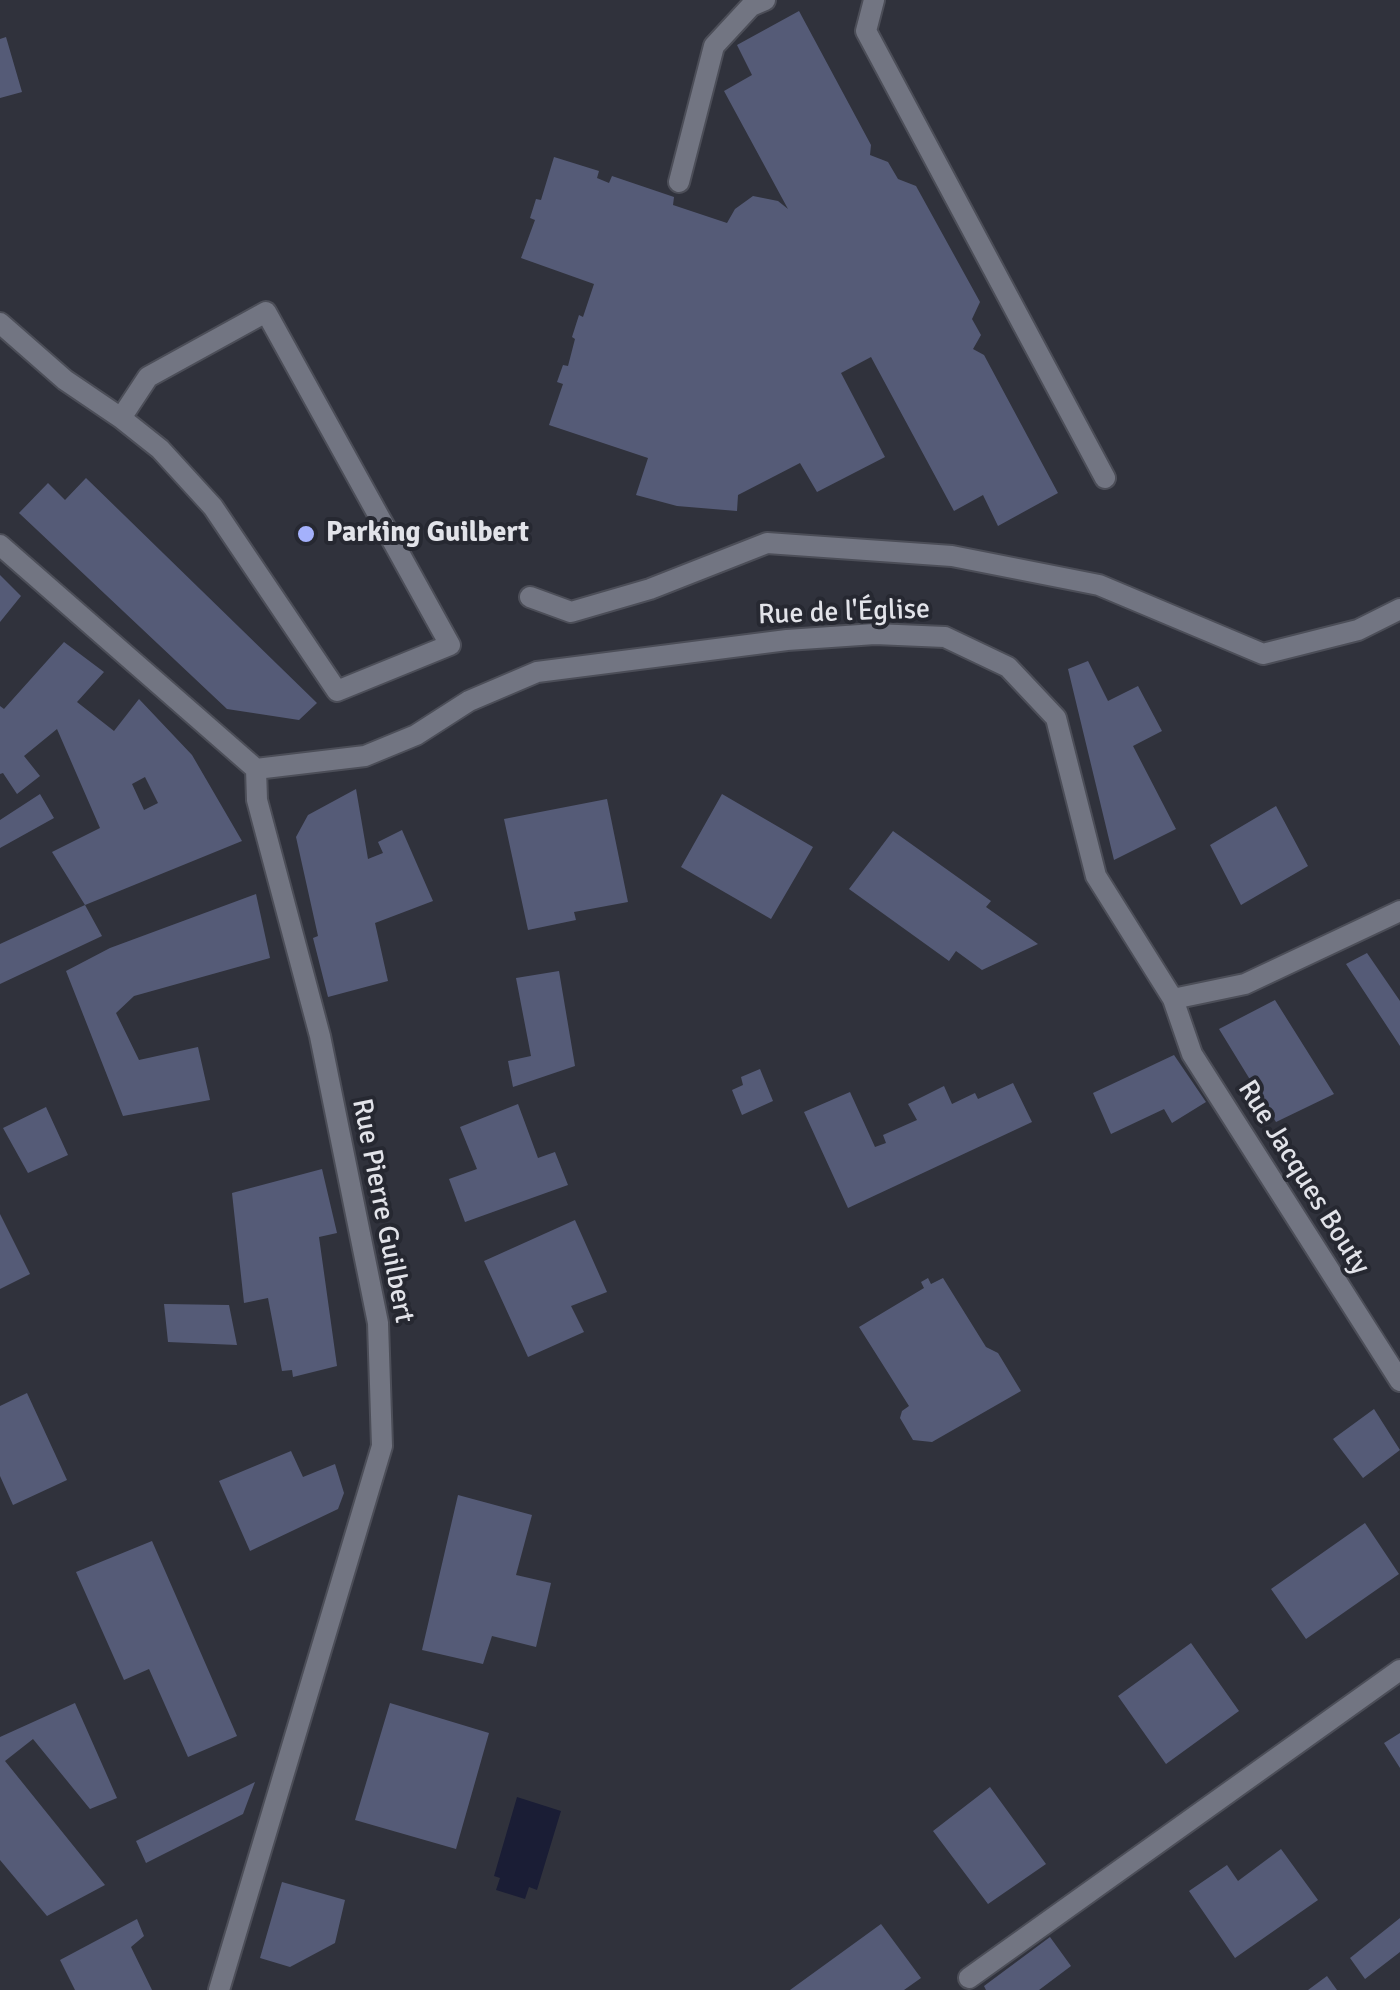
<!DOCTYPE html>
<meta charset="utf-8">
<style>
body{margin:0}
canvas{display:block;background:#30323c}
</style>
<canvas width="1400" height="1990"></canvas>
<script>
const c = document.querySelector('canvas').getContext('2d');
c.lineJoin = 'round';
function fillPath(path, color) { c.fillStyle = color; c.fill(path, 'evenodd'); }
function stroke(path, color, width, dash) { c.strokeStyle = color; c.lineWidth = width; c.lineCap = dash ? 'butt' : 'round'; c.setLineDash(dash || []); c.stroke(path); }
function drawText(font, color, halo, rows, align = 'center') {
  c.font = font + ' Signika,sans-serif'; c.lineWidth = 8; c.setLineDash([]); c.textBaseline = 'middle'; c.strokeStyle = halo; c.fillStyle = color; for (const [text, x, y, turn = 0] of rows) {
    c.save(); c.translate(x, y); c.rotate((+turn || 0) * Math.PI / 180); c.textAlign = isNaN(turn) ? turn : align; if (halo) c.strokeText(text, 0, 0); c.fillText(text, 0, 0); c.restore();
  }
}
const water = new Path2D(`
 M 517,1797 L 561,1811 L 537,1890 L 529,1887 L 525,1899 L 496,1890 L 500,1878 L 494,1876 Z`);
const building = new Path2D(`
 M 799,11 L 871,145 L 870,155 L 888,162 L 898,179 L 916,186 L 980,302 L 972,319 L 981,335 L 973,349 L 984,355 L 1058,493 L 998,526 L 983,495 L 954,511 L 871,357 L 841,373 L 885,457 L 817,492 L 800,463 L 738,495 L 737,511 L 677,506 L 636,495 L 648,458 L 549,425 L 563,384 L 557,382 L 563,365 L 568,366 L 575,339 L 572,337 L 579,315 L 583,317 L 594,284 L 521,258 L 535,220 L 530,218 L 536,199 L 541,200 L 554,157 L 599,171 L 597,178 L 609,183 L 612,176 L 674,197 L 673,205 L 727,223 L 735,209 L 753,196 L 778,201 L 788,209 L 724,91 L 752,75 L 737,45 Z
 M 6,37 L 22,92 L 0,98 L 0,39 Z
 M 86,478 L 317,703 L 299,720 L 227,709 L 19,513 L 48,483 L 65,500 Z
 M 0,575 L 21,596 L 0,622 Z
 M 64,642 L 104,672 L 77,702 L 114,731 L 139,699 L 192,755 L 242,841 L 85,905 L 52,852 L 100,828 L 57,729 L 24,756 L 40,776 L 17,794 L 3,773 L 0,774 L 0,706 L 4,709 ZM 145,777 L 158,803 L 144,810 L 132,784 Z
 M 1088,661 L 1108,701 L 1138,686 L 1162,731 L 1133,746 L 1176,829 L 1114,860 L 1068,669 Z
 M 356,789 L 368,859 L 383,853 L 378,842 L 402,830 L 433,901 L 375,923 L 388,981 L 328,997 L 313,938 L 318,936 L 296,837 L 308,815 Z
 M 40,794 L 54,818 L 0,848 L 0,820 Z
 M 722,794 L 813,847 L 771,919 L 681,867 Z
 M 607,799 L 628,902 L 574,912 L 576,920 L 528,930 L 504,819 Z
 M 1276,806 L 1308,866 L 1241,905 L 1210,845 Z
 M 893,831 L 991,901 L 986,907 L 1038,944 L 982,970 L 956,951 L 949,961 L 849,889 Z
 M 256,894 L 270,958 L 134,996 L 116,1013 L 139,1060 L 198,1047 L 210,1100 L 123,1116 L 66,971 L 110,948 Z
 M 85,905 L 102,936 L 0,984 L 0,944 Z
 M 1367,953 L 1400,1001 L 1400,1046 L 1346,964 Z
 M 559,971 L 575,1066 L 513,1087 L 508,1061 L 531,1056 L 516,978 Z
 M 1275,1000 L 1334,1094 L 1276,1122 L 1219,1029 Z
 M 1174,1055 L 1206,1102 L 1172,1123 L 1164,1109 L 1111,1134 L 1093,1093 Z
 M 760,1069 L 773,1101 L 742,1115 L 732,1090 L 743,1085 L 741,1077 Z
 M 1013,1083 L 1032,1122 L 848,1208 L 804,1112 L 850,1092 L 875,1147 L 886,1143 L 883,1135 L 917,1120 L 908,1104 L 944,1086 L 952,1104 L 975,1093 L 978,1099 Z
 M 518,1104 L 538,1158 L 555,1152 L 568,1185 L 465,1222 L 449,1179 L 477,1169 L 460,1127 Z
 M 46,1107 L 68,1155 L 28,1173 L 3,1128 Z
 M 322,1169 L 337,1233 L 319,1237 L 337,1366 L 293,1377 L 292,1370 L 282,1371 L 268,1298 L 244,1303 L 232,1193 Z
 M 0,1214 L 30,1274 L 0,1289 Z
 M 575,1220 L 607,1292 L 571,1306 L 584,1332 L 528,1357 L 484,1261 Z
 M 928,1278 L 931,1284 L 943,1278 L 986,1347 L 998,1353 L 1021,1391 L 932,1442 L 913,1440 L 900,1418 L 902,1411 L 909,1406 L 859,1327 L 924,1288 L 921,1282 Z
 M 164,1304 L 229,1305 L 237,1345 L 168,1342 Z
 M 27,1393 L 67,1480 L 13,1505 L 0,1476 L 0,1406 Z
 M 1374,1409 L 1400,1450 L 1363,1478 L 1333,1439 Z
 M 291,1451 L 303,1477 L 335,1464 L 344,1493 L 338,1509 L 250,1551 L 219,1481 Z
 M 458,1495 L 532,1515 L 516,1575 L 551,1583 L 536,1647 L 492,1636 L 483,1664 L 422,1650 Z
 M 1365,1523 L 1399,1574 L 1306,1639 L 1271,1589 Z
 M 152,1541 L 237,1736 L 188,1757 L 149,1669 L 124,1680 L 76,1572 Z
 M 1191,1643 L 1239,1711 L 1166,1764 L 1118,1696 Z
 M 75,1703 L 117,1798 L 90,1809 L 33,1739 L 5,1761 L 105,1885 L 47,1916 L 0,1860 L 0,1737 Z
 M 390,1703 L 489,1733 L 456,1849 L 355,1820 Z
 M 1400,1733 L 1400,1768 L 1384,1743 Z
 M 255,1782 L 243,1814 L 146,1863 L 136,1841 Z
 M 990,1787 L 1046,1864 L 988,1904 L 933,1831 Z
 M 1281,1849 L 1318,1900 L 1235,1958 L 1189,1891 L 1227,1865 L 1238,1881 Z
 M 282,1882 L 345,1900 L 335,1943 L 290,1967 L 260,1958 Z
 M 1400,1918 L 1400,1952 L 1365,1979 L 1350,1958 Z
 M 137,1919 L 144,1936 L 131,1947 L 152,1990 L 75,1990 L 60,1960 Z
 M 881,1924 L 921,1978 L 904,1990 L 790,1990 Z
 M 1050,1937 L 1071,1966 L 1039,1990 L 986,1990 L 984,1986 Z
 M 1327,1976 L 1337,1990 L 1308,1990 Z`);
const service = new Path2D(`
 M 874,0 L 866,31 L 1105,478
 M 679,182 L 714,46 L 751,6 L 765,0
 M 0,323 L 65,380 L 121,418 L 160,449 L 213,507 L 337,691 L 450,645 L 266,312 L 148,377 L 121,418
 M 530,597 L 571,612 L 650,589 L 767,543 L 952,556 L 1099,585 L 1263,654 L 1358,630 L 1400,609
 M 969,1978 L 1400,1670`);
const minor = new Path2D(`
 M 0,545 L 256,769 L 257,800 L 320,1036 L 378,1323 L 382,1446 L 219,1990
 M 256,769 L 365,756 L 416,735 L 469,701 L 537,672 L 787,640 L 875,634 L 945,637 L 1008,667 L 1056,718 L 1096,876 L 1173,999 L 1245,984 L 1400,911
 M 1173,999 L 1192,1054 L 1400,1381`);
const markers = [
 [306,534,10,"#a4b1fc"]
];
const poiNames = [
 ["Parking Guilbert",326,534]
];
const streetNames = [
 ["Rue de l'Église",844,613,-2],
 ["Rue Jacques Bouty",1303,1178,58],
 ["Rue Pierre Guilbert",382,1211,79]
];
fillPath(water, '#1a1d35');
fillPath(building, '#555b77');
stroke(service, '#4c4e58', 24);
stroke(minor, '#4c4e58', 24);
stroke(service, '#727582', 20);
stroke(minor, '#727582', 20);
for (const [x, y, r, color] of markers) { const dot = new Path2D(); dot.arc(x, y, r, 0, 2 * Math.PI); c.fillStyle = color; c.fill(dot); stroke(dot, '#262831', 4); }
drawText('bold 28px', '#e2e3e9', '#262831', poiNames, 'left');
drawText('28px', '#e2e3e9', '#262831', streetNames);
</script>
